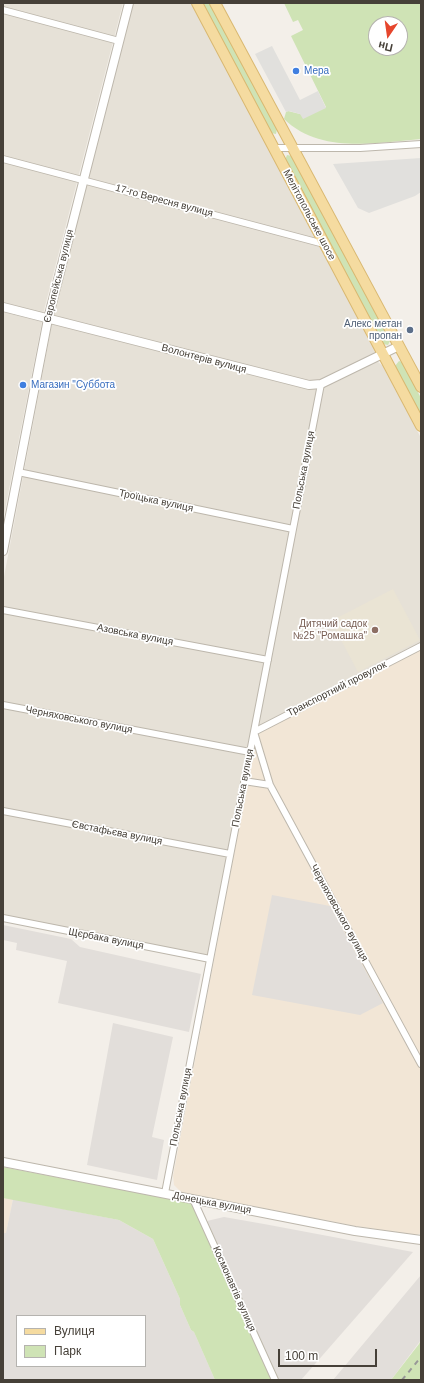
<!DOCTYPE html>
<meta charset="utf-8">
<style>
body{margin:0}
#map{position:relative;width:424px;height:1383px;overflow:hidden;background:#f3efe9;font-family:Helvetica,sans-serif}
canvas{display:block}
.frame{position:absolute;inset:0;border:4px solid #464038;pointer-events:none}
.legend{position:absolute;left:16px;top:1315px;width:130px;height:52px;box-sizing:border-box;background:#fff;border:1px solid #b5b3af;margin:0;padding:5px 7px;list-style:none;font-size:12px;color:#464038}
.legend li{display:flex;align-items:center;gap:8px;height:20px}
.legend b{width:20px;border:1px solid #b5b3af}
.north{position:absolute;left:368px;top:16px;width:40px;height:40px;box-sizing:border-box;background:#fff;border:1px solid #b5b3af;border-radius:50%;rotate:193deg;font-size:11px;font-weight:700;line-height:16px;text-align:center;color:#464038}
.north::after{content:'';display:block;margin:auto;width:14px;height:18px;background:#e6462d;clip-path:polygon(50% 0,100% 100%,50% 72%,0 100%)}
.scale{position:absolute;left:278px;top:1349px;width:99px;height:18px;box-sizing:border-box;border:2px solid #464038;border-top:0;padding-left:5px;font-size:12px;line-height:14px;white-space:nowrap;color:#464038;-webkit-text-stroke:3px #fff;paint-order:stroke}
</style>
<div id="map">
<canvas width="424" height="1383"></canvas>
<div class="frame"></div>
<ul class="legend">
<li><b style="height:5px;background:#f5dba0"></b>Вулиця</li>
<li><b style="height:11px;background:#cfe3b5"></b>Парк</li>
</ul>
<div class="north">Пн</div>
<div class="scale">100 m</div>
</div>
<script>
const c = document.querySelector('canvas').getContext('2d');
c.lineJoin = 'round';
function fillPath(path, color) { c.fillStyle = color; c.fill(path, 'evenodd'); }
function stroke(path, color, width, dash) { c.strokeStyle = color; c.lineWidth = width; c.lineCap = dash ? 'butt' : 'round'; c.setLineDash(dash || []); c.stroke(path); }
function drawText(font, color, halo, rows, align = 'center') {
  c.font = font + ' Helvetica,sans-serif'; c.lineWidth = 3.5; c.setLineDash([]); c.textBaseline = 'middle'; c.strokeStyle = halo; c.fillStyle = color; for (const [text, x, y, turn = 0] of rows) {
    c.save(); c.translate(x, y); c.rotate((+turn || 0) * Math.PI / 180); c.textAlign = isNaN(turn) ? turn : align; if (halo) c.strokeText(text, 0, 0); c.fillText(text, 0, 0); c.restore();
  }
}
const residential = new Path2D(`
 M 3,3 L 123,3 L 43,314 L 3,303 Z
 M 133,3 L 191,3 L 376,351 L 375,353 L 320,381 L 209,958 L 3,917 L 3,582 L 54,313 Z
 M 3,312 L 42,322 L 3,520 Z
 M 371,362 L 378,362 L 383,366 L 421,438 L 421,649 L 257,733 L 322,386 Z`);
const commercial = new Path2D(`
 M 421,649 L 421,1233 L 417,1235 L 355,1226 L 181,1192 L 174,1185 L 173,1176 L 257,733 Z
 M 3,1198 L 13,1199 L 6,1234 L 3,1233 Z`);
const industrial = new Path2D(`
 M 272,895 L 330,906 L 383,1003 L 360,1015 L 252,995 Z
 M 3,925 L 71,939 L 80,947 L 201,974 L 189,1032 L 58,1003 L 67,961 L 16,950 L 17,943 L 3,940 Z
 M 113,1023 L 173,1037 L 152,1137 L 164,1140 L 157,1180 L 87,1165 Z
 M 13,1199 L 119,1220 L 153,1239 L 180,1299 L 180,1305 L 191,1330 L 194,1332 L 215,1380 L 3,1380 L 3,1233 L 6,1233 ZM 17,1316 L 145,1316 L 145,1366 L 17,1366 Z
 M 224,1217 L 264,1224 L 413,1252 L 301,1380 L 279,1380 L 207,1221 Z
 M 421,1275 L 421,1340 L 391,1380 L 333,1380 Z`);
const education = new Path2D(`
 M 393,589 L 420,640 L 358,672 L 331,621 Z`);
const green = new Path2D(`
 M 202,3 L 211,3 L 277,129 L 276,134 L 271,133 Z
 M 284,3 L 421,3 L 421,139 C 375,143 320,154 284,119 L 286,112 L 288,111 L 300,114 L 326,107 L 291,36 L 303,30 L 298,20 L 293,22 ZM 376,24 L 400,24 L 400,48 L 376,48 Z
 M 287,155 L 292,156 L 390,341 L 388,345 L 383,344 L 285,160 Z
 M 399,361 L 402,362 L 421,398 L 421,415 L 395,366 Z
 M 3,1167 L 191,1203 L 207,1221 L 279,1380 L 215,1380 L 194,1332 L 191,1330 L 180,1305 L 180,1299 L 153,1239 L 119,1220 L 3,1198 Z
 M 421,1340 L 421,1380 L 391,1380 L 419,1344 Z`);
const parking = new Path2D(`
 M 272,46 L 300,100 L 318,91 L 326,108 L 303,119 L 300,114 L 289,111 L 286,112 L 255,54 Z
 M 421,158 L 421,192 L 415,196 L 369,213 L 358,208 L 333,164 Z`);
const minor = new Path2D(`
 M 3,10 L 119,41
 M 273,148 L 360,148 L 421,144
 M 3,159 L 324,244
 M 18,472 L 293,529
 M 3,610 L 268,660
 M 3,705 L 250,752
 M 244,781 L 270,785 L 421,1064
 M 270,785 L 254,732 L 421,646
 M 3,811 L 230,854
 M 3,918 L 210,959
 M 165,1193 L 321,384
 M 193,1199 L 275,1380`);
const tertiary = new Path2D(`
 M 3,307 L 309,385 L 321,384 L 399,346
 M 3,551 L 48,319 L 129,3
 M 3,1162 L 355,1231 L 421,1240`);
const primary = new Path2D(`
 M 197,3 L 421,426
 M 215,3 L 421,387`);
const rail = new Path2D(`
 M 402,1380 L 421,1357`);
const markers = [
 [296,71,4,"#3f7fe0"],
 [410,330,4,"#5c6f8a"],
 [23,385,4,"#3f7fe0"],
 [375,630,4,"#8d6e63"]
];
const shopNames = [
 ["Мера",304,71],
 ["Магазин \"Суббота",31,385]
];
const streetNames = [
 ["17-го Вересня вулиця",164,201,15],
 ["Мелітопольське шосе",309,215,62],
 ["Європейська вулиця",59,276,-76],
 ["Волонтерів вулиця",204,359,15],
 ["Польська вулиця",304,470,-79],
 ["Троїцька вулиця",156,501,12],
 ["Азовська вулиця",135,635,11],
 ["Транспортний провулок",337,689,-27],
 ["Черняховського вулиця",79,720,11],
 ["Польська вулиця",243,788,-79],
 ["Євстафьєва вулиця",117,833,11],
 ["Черняховського вулиця",339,913,61],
 ["Щєрбака вулиця",106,939,11],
 ["Польська вулиця",181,1107,-79],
 ["Донецька вулиця",212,1203,11],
 ["Космонавтів вулиця",234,1289,66]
];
const serviceNames = [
 ["Алекс метан",402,324],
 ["пропан",402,336]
];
const educationNames = [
 ["Дитячий садок",367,624],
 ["№25 \"Ромашка\"",367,636]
];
fillPath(residential, '#e6e1d7');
fillPath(commercial, '#f2e6d6');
fillPath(industrial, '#e2deda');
fillPath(education, '#eae4d4');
fillPath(green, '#cfe3b5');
fillPath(parking, '#e1e0dd');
stroke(minor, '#bdb7ac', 8);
stroke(tertiary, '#bdb7ac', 10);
stroke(primary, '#d9b871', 12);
stroke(minor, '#fff', 6);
stroke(tertiary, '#fff', 8);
stroke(primary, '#f5dba0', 10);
stroke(rail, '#979797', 2, [5, 5]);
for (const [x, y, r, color] of markers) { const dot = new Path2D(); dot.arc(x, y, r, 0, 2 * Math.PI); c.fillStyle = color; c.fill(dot); stroke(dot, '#fff', 1.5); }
drawText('10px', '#366cbe', '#fff', shopNames, 'left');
drawText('10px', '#464038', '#fff', streetNames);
drawText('10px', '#4e5e75', '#fff', serviceNames, 'right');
drawText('10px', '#785e54', '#fff', educationNames, 'right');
</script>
